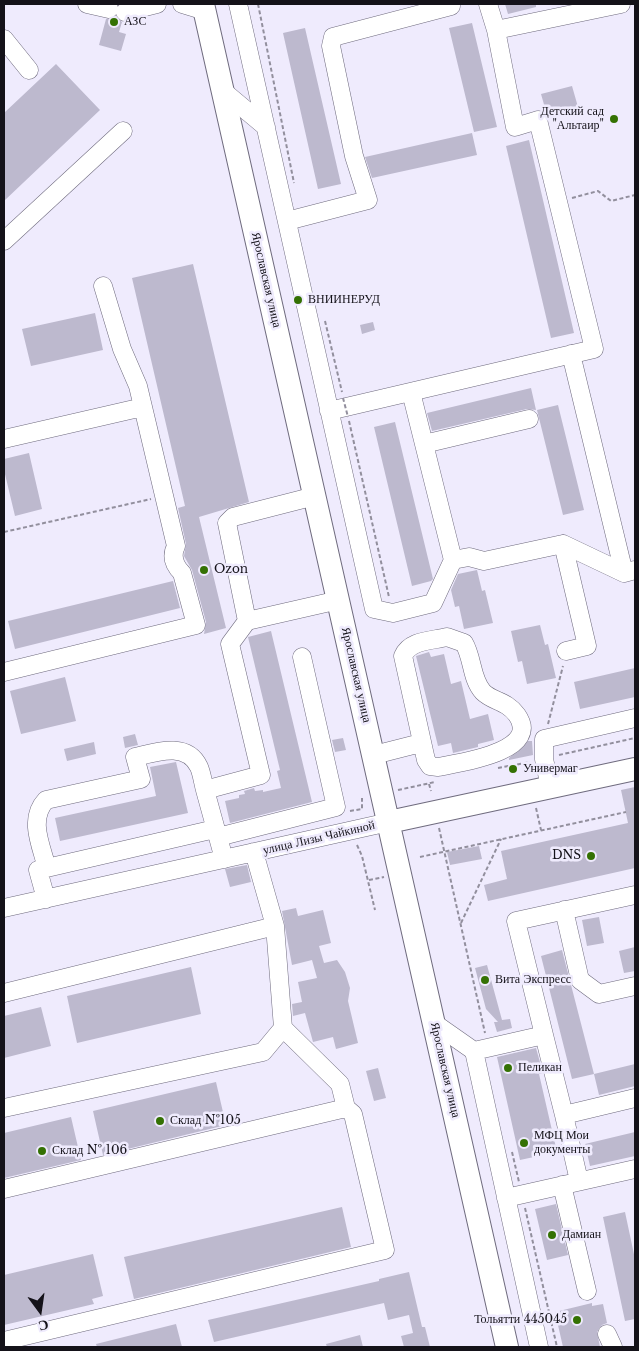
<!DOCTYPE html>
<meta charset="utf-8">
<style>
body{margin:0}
#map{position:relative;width:639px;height:1351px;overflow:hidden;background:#efebfd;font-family:"Libre Baskerville",serif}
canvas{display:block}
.frame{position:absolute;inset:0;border:5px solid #141219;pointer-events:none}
.north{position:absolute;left:15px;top:1286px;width:50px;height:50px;-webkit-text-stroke:4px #efebfd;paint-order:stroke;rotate:166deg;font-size:14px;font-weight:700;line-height:20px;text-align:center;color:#141219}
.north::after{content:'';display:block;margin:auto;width:18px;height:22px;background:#141219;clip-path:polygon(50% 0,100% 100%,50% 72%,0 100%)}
</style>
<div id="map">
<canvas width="639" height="1351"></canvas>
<div class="frame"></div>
<div class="north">С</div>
</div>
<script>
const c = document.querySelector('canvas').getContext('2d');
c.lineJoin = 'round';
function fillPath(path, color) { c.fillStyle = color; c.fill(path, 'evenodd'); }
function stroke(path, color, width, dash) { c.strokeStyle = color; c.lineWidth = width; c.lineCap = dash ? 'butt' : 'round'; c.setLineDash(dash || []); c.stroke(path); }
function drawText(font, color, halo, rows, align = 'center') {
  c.font = font + ' "Libre Baskerville",serif'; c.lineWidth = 5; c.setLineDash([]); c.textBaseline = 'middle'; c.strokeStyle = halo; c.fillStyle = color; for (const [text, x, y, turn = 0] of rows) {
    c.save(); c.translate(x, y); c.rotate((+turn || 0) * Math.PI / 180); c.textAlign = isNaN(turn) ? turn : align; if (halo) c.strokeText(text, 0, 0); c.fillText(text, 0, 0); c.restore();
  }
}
const building = new Path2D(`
 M 505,4 L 536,4 L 536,7 L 508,14 Z
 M 116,17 L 122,22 L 119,32 L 126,34 L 121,51 L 99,45 L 106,19 Z
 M 472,23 L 497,127 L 474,132 L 449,28 Z
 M 305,28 L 341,184 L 318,189 L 283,33 Z
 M 56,64 L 100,110 L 4,201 L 4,113 Z
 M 572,86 L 578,107 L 547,115 L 541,94 Z
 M 472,133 L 477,155 L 372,178 L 365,157 Z
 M 529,140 L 574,333 L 551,338 L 506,146 Z
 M 193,264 L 249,502 L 199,517 L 226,628 L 204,634 L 206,622 L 192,570 L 184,556 L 186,544 L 178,508 L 185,506 L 132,278 Z
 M 95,313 L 103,350 L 31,366 L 22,329 Z
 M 373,322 L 375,330 L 362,334 L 360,325 Z
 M 531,388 L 536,410 L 527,409 L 432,431 L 427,413 Z
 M 558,405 L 584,510 L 563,515 L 537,410 Z
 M 395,422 L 433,579 L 431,581 L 412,586 L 374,427 Z
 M 29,453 L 42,509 L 15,516 L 4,470 L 4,459 Z
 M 477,570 L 482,591 L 485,590 L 493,623 L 464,629 L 459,606 L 455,607 L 451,590 L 458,574 Z
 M 173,581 L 180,608 L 15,649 L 8,621 Z
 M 540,625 L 545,645 L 548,644 L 556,678 L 527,684 L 522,661 L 518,662 L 511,631 Z
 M 271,631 L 312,802 L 230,823 L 225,801 L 239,798 L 239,795 L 245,794 L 244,791 L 254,788 L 255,791 L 263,790 L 263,792 L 281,788 L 277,771 L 280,770 L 248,637 Z
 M 429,652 L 431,657 L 444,654 L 451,684 L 461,681 L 470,719 L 488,714 L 494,740 L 478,744 L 478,747 L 453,753 L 451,743 L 438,746 L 416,656 Z
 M 635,668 L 635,697 L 580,709 L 574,682 Z
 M 65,677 L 76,721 L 21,734 L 10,691 Z
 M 135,734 L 138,745 L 125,748 L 123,737 Z
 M 343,738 L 346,750 L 335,752 L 332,740 Z
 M 528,741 L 532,741 L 533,755 L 509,760 L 509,758 Z
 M 94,742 L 96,754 L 67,761 L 64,749 Z
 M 176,762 L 188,813 L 60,841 L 55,818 L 156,796 L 150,767 Z
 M 635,787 L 635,868 L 488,901 L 484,885 L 507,879 L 501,851 L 628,823 L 621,790 Z
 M 479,846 L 482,859 L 450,865 L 447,852 Z
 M 247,865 L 251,882 L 230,887 L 225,869 Z
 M 296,908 L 298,916 L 323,910 L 331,943 L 319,946 L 324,963 L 337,960 L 345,972 L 350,988 L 348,1001 L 358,1043 L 336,1049 L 333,1037 L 313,1042 L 305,1013 L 293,1016 L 292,1004 L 302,1002 L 298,982 L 317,978 L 312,960 L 292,965 L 282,911 Z
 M 599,917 L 604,943 L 587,946 L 582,920 Z
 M 635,947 L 635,971 L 624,973 L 619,951 Z
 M 562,950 L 594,1074 L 572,1079 L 541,956 Z
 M 487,965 L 502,1020 L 510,1019 L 512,1028 L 497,1032 L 494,1022 L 498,1022 L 486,1009 L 475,968 Z
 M 191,967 L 201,1014 L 77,1043 L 67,996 Z
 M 41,1007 L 51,1046 L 4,1058 L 4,1016 Z
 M 536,1048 L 543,1073 L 539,1074 L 557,1152 L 520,1160 L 497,1057 Z
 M 635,1064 L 635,1086 L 599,1095 L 594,1074 Z
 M 378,1068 L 386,1098 L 374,1101 L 366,1071 Z
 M 216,1082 L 226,1125 L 103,1155 L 93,1111 Z
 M 71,1117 L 81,1160 L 4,1178 L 4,1133 Z
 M 635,1132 L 635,1156 L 590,1166 L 585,1144 Z
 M 556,1204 L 568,1255 L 547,1260 L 535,1209 Z
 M 342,1207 L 351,1247 L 134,1299 L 124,1257 Z
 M 625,1212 L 635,1259 L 635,1319 L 625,1321 L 603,1217 Z
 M 93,1254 L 103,1296 L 92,1299 L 94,1304 L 4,1325 L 4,1275 Z
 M 409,1272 L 422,1327 L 425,1327 L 430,1347 L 404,1347 L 401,1336 L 413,1333 L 409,1315 L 388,1320 L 384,1303 L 214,1342 L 208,1320 L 379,1281 L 379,1279 Z
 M 592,1303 L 592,1306 L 603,1304 L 607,1323 L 602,1325 L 597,1332 L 600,1347 L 563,1347 L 555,1312 Z
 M 176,1324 L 182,1347 L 97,1347 L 96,1344 Z
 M 360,1335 L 363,1347 L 327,1347 L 326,1344 Z`);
const path = new Path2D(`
 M 258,4 L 294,183
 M 572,198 L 598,191 L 611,201 L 635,195
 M 325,321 L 342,392
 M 349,421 L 389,597
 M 4,532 L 151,499
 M 548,724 L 563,666
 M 559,755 L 635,738
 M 525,763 L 527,771
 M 498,768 L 530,762
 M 429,784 L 431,791
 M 398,790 L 435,782
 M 536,808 L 541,830
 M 350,811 L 362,809 L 362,798
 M 439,828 L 485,1033
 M 357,845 L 362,856 L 375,910
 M 420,857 L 626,812
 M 369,880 L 384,877
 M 461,923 L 501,839
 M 512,1152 L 519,1182
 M 525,1208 L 557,1347`);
const minor = new Path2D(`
 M 87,4 L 109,9
 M 182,4 L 205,11
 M 238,4 L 374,609 L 393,613 L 433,603 L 453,560 L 469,557 L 484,561 L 563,544 L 624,573 L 635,570
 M 488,4 L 496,30 L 621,4
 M 125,12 L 157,4
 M 4,39 L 29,70
 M 223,91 L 266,127
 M 287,221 L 368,200 L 354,156 L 331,46 L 333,37 L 451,6
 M 4,241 L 123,131
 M 103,286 L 122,349 L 138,386 L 143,407
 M 571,354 L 624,573
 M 411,392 L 453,560
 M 329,411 L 594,349 L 538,120 L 515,127 L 496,30
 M 4,439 L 143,407 L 176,546 C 171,556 174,565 182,573 L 196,625 L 4,672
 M 424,444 L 529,419
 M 563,544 L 587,646 L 566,651
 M 247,621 L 227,523 L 233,517 L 315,496
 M 447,637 L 464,643 C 473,658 471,679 483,692 C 493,702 506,700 517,715 C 543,752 457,763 438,767 L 430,766 L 426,760 L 403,656 C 410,640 431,641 447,637 Z
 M 374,755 L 421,743
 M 550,787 L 544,759 L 544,739 L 635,718
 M 218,837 L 336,807 L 302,657
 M 224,859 L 205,790 L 261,775 L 230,644 L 247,621 L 339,600
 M 47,868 C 41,845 28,819 46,800 L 141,779 L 135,757 C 156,752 187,741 199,767 C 202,774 203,783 205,790
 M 46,899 L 38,870 L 215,829
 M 4,908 L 389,822
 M 564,910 L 580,980 L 599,994 L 635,986
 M 4,993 L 275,926
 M 434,1023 L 474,1051 L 539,1347
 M 544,1035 L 564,1115
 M 474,1051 L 544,1035 L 516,921 L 635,895
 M 4,1108 L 263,1052 L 283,1028
 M 579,1181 L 564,1115 L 635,1098
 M 562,1185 L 587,1291
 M 4,1189 L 346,1108 L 340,1084 L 283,1028 L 275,926 L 254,852
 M 506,1198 L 635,1169
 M 607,1334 L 613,1347
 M 4,1341 L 385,1250 L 353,1114 L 346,1108`);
const major = new Path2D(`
 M 203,4 L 507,1347
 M 389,822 L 635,769`);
const pathBridge = new Path2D(`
 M 343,398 L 348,417`);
const markers = [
 [114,22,5,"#347103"],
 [614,119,5,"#347103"],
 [298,300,5,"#347103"],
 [204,570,5,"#347103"],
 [513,769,5,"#347103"],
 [591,856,5,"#347103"],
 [485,980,5,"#347103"],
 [508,1068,5,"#347103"],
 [160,1121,5,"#347103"],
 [524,1143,5,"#347103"],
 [42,1151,5,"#347103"],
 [552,1235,5,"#347103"],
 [577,1320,5,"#347103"]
];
const poiNames = [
 ["АЗС",124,22],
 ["Детский сад",604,112,"right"],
 ["\"Альтаир\"",604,126,"right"],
 ["ВНИИНЕРУД",308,300],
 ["Ozon",214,570],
 ["Универмаг",523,769],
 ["DNS",581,856,"right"],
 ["Вита Экспресс",495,980],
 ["Пеликан",518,1068],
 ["Склад №105",170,1121],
 ["МФЦ Мои",534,1136],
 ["документы",534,1150],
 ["Склад № 106",52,1151],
 ["Дамиан",562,1235],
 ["Тольятти 445045",567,1320,"right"]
];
const streetNames = [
 ["Ярославская улица",266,280,77],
 ["Ярославская улица",356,675,77],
 ["улица Лизы Чайкиной",319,838,-13],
 ["Ярославская улица",445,1070,77]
];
fillPath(building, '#bdb9ce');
stroke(minor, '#6f6b7e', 19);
stroke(major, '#6f6b7e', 24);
stroke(path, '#928f9d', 2, [4, 2.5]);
stroke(minor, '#fff', 18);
stroke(major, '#fff', 22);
stroke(pathBridge, '#928f9d', 2, [4, 2.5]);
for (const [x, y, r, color] of markers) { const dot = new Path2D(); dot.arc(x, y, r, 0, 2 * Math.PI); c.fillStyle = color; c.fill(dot); stroke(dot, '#efebfd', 2); }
drawText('12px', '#141219', '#efebfd', poiNames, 'left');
drawText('12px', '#141219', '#efebfd', streetNames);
</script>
